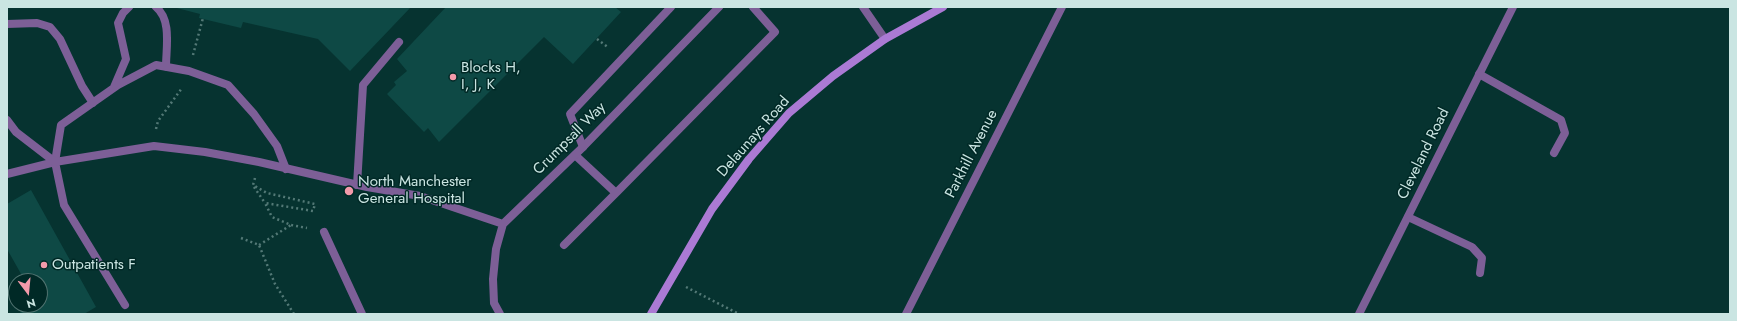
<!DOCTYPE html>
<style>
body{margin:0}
#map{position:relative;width:1737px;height:321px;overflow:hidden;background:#063330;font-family:Jost,sans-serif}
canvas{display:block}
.frame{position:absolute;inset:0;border:8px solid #cae5e2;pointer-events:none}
.north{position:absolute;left:8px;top:273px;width:40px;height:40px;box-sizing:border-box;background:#002926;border:1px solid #517471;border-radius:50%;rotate:164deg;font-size:11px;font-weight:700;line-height:16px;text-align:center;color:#cae5e2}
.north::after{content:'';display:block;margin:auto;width:14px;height:18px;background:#f39aaa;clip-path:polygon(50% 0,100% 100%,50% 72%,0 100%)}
</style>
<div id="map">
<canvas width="1737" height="321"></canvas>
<div class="frame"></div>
<div class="north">N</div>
</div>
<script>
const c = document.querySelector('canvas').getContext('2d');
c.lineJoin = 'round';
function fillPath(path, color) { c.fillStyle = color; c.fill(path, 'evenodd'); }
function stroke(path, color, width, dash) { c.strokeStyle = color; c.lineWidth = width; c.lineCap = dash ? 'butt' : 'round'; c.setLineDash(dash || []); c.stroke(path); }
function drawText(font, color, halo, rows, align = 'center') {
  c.font = font + ' Jost,sans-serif'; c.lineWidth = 3; c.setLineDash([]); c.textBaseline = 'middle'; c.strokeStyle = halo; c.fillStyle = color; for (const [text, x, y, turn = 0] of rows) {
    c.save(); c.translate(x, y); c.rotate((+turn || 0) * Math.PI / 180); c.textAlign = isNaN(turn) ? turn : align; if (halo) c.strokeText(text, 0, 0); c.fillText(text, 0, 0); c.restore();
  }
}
const building = new Path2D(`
 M 173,7 L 411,7 L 350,71 L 318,39 L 243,22 L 241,28 L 199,18 L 200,14 Z
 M 446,7 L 615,7 L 621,12 L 573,64 L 544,37 L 439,142 L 428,128 L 424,132 L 387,94 L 396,85 L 394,82 L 407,71 L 397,59 Z
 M 31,190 L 96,307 L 84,314 L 22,314 L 20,312 L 33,305 L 40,305 L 40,281 L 25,281 L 7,249 L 7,204 Z`);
const path = new Path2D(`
 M 597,39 L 609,48
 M 193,55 L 203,18
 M 156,129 L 158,121 L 182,88
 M 255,178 L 253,185 L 267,193 L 315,204 L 313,211 L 265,203 L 272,217 L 291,225 L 307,228
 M 254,187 L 265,203
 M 241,238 L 259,245 L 275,284 L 294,314
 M 259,245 L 291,225
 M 686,287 L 739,314`);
const lane = new Path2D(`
 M 156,7 C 172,20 166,48 166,67
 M 7,24 L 37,23 L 50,27 L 60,39 L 82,86 L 93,103
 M 1479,74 L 1561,120 L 1565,133 L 1554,153
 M 114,87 L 126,59 L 118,23 L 123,13 L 129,7
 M 583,147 L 570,114 L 671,7
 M 575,155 L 616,193 L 775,32 L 753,7
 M 7,174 L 55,162
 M 357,185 L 363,85 L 399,42
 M 1408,217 L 1472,247 L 1482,258 L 1480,273
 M 324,232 L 362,314
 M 564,245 L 616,193
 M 125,305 L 64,205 L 55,162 L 61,125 L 118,85 L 156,65 L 189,71 L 228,85 L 254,114 L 277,146 L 286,169`);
const street = new Path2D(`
 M 863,7 L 885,39
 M 7,120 L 16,132 L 55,162 L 154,146 L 205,152 L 259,162 L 367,187 L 420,196 L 503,224
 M 500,314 L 494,303 L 493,279 L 496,249 L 503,224 L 583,147 L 719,7
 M 906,314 L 1062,7
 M 1359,314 L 1513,7`);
const secondary = new Path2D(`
 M 651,314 L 712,209 L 749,159 L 789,113 L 833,76 L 885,39 L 943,7`);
const markers = [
 [453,77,4,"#f39aaa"],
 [349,191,5,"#f39aaa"],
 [44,265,4,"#f39aaa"]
];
const poiNames = [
 ["Blocks H,",461,68],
 ["I, J, K",461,85],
 ["North Manchester",358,182],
 ["General Hospital",358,199],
 ["Outpatients F",52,265]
];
const streetNames = [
 ["Delaunays Road",754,137,-49],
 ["Crumpsall Way",570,139,-45],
 ["Parkhill Avenue",972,154,-63],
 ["Cleveland Road",1424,154,-64]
];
fillPath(building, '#0e4945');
stroke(path, '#537976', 2.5, [2, 3]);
stroke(lane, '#7d5f97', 8);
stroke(street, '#7d5f97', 8);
stroke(secondary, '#ab7ad4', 8);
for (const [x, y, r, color] of markers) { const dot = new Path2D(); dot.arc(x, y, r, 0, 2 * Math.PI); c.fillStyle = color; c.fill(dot); stroke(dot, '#002926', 1.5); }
drawText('15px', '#cae5e2', '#002926', poiNames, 'left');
drawText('15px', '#cae5e2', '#002926', streetNames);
</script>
